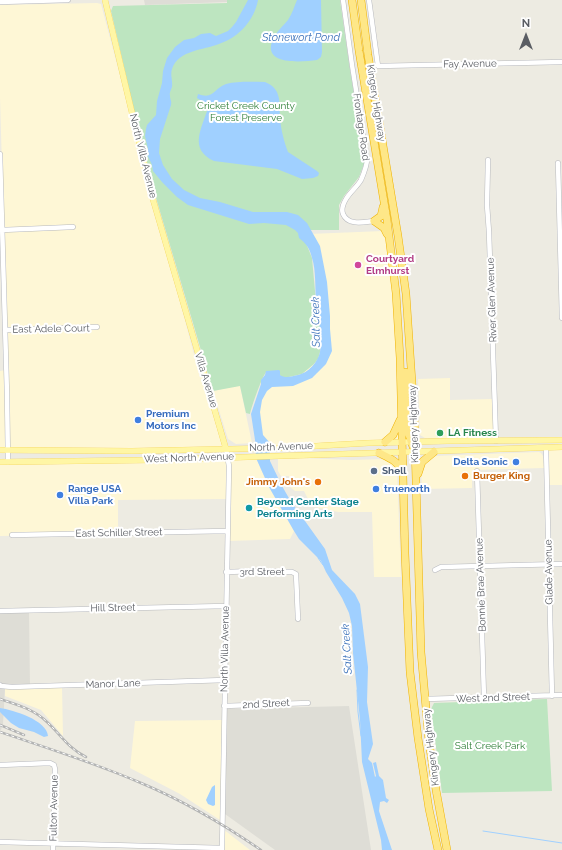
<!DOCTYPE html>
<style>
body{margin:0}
#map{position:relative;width:562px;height:850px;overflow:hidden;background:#edebe2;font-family:Raleway,sans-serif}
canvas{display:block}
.north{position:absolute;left:506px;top:16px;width:40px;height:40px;-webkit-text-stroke:3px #fff;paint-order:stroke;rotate:0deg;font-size:11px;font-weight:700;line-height:16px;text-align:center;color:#5a5d63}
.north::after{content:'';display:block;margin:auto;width:14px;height:18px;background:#5a5d63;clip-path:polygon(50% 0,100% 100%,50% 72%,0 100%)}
</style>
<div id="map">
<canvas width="562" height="850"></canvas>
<div class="north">N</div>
</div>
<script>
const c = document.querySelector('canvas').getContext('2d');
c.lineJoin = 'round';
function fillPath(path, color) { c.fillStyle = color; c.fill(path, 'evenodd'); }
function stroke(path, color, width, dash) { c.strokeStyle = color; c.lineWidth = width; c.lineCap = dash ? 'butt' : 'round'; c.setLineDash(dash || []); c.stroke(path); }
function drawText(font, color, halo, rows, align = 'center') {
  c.font = font + ' Raleway,sans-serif'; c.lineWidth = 4; c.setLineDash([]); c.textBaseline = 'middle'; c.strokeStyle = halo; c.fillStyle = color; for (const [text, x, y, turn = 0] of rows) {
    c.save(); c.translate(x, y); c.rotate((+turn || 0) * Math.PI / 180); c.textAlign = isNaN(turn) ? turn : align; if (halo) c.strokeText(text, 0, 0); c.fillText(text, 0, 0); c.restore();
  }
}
const commercial = new Path2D(`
 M 97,3 L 101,4 L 200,377 L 203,377 L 225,448 L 134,450 L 8,449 L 8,382 L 0,97 L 0,5 Z
 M 383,231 L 387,238 L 397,330 L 400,440 L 267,446 L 263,438 L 258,419 L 259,403 L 268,387 L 328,354 L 309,234 Z
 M 5,370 L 6,448 L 0,449 L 0,371 Z
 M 450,378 L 450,400 L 493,399 L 493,432 L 491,437 L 486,438 L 425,438 L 420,435 L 418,379 Z
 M 237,386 L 240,386 L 252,443 L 236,444 L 228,439 L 213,391 Z
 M 548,449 L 562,449 L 562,485 L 549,485 Z
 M 539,452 L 541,453 L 543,456 L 544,468 L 472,470 L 472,488 L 422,489 L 421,471 L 424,463 L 433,456 Z
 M 226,458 L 228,465 L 227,499 L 118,500 L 118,534 L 0,536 L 0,463 Z
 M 256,458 L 269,487 L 294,531 L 290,539 L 228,541 L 230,459 Z
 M 302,458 L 352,460 L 385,459 L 397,467 L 401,577 L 374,577 L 372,512 L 338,512 L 319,508 L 310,503 L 304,491 L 295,491 L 290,487 L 289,476 L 281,476 L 278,471 L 278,459 Z
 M 62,686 L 63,736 L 41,710 L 5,696 L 5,687 Z
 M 222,720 L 220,820 L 180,794 L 130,768 L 135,721 Z
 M 223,829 L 250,850 L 223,850 Z`);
const industrial = new Path2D(`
 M 144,0 L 227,0 L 227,2 L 145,5 Z
 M 0,612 L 29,612 L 30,687 L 5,688 L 3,724 L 1,730 L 0,730 Z
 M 349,706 L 371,850 L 275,850 L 225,814 L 227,709 Z`);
const green = new Path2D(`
 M 227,0 L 340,0 L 350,70 L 364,154 L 364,164 L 359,177 L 344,196 L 339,205 L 339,230 L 310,230 L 306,243 L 312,258 L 316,302 L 320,323 L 320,352 L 318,359 L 314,364 L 302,374 L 289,377 L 281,377 L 280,375 L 280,373 L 267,371 C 262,376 252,405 250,414 L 246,413 L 240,386 L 213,391 L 154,191 L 138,127 L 111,11 L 113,6 L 227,3 Z
 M 547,699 L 552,791 L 442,793 L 431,709 L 434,703 Z`);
const water = new Path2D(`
 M 248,0 L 258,0 C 254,21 239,37 219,44 C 204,50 178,50 172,69 C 170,75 173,81 172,87 C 171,90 169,93 170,96 C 170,100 172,101 171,105 L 160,139 L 159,153 L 163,165 L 172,179 L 184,190 L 200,198 L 220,202 L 253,212 L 287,212 L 298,215 L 307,223 L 320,246 L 327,282 L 330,316 L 330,329 L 332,351 L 326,364 L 312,378 L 293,386 L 272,387 L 267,391 L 262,400 L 260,412 L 263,435 L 270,443 L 270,461 L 282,486 L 290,500 L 325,549 L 332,570 L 355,594 L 360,604 L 368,667 L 367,702 L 373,744 L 368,759 L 372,763 L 375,777 L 376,776 L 373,763 L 376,762 L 379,776 L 383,780 L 386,798 L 389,800 L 387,803 L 384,801 L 380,802 L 379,811 L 392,850 L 382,850 L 381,840 L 362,762 L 360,720 L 353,653 L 352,626 L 349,613 L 342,598 L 326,572 L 321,561 L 299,539 L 294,531 L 269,487 L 256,458 L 255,440 L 251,414 L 261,384 L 261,380 L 265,375 L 266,371 L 279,370 L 280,371 L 280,375 C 286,379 292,376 298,375 C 308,373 318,362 320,352 C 323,335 317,317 316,300 C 315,287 316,270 312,258 C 310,249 306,243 299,238 L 298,233 L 295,230 L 286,225 L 264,223 L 249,224 L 188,205 L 177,197 L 162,182 L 153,171 L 152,165 L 147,154 L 148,149 L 145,136 L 146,129 L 147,125 L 156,115 L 157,101 L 162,83 L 163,71 L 167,58 L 175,47 L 184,40 L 194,38 L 201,34 L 210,33 L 216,36 L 228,31 L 232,27 L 236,22 Z
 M 297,0 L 321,0 L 322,52 L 321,57 L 317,60 C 301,62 259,66 274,37 C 278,30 284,25 288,20 C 292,14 294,7 297,0 Z
 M 265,82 C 283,89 279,105 280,119 C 281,129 284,142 288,152 L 317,171 L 319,173 L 318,176 L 313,178 L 302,179 L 277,169 L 214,161 C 188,149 202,128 208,108 L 205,103 L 197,98 L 198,94 C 214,100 214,88 226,84 C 238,81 252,82 265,82 Z
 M 0,708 C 13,710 47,720 48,736 L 44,737 L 34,732 L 19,728 L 11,723 L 0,712 Z
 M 215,785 L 215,805 L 213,806 L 208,804 L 206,800 L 212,787 Z`);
const stream = new Path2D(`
 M 318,558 L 323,565
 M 357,690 L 358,712 L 361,736
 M 483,831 L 562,843`);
const minor = new Path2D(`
 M 343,0 L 352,65 L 367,159 C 367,166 364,173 361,180 C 357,187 350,192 346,199 C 343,204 341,209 343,214 C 348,226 364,222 374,221
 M 369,0 L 378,66 L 562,62
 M 0,2 L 68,0
 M 0,154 L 7,394 L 8,462
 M 488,160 L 487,205 L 489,232 L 496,441
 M 558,163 L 562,318
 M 2,230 L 73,227
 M 5,330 L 97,327
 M 546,448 L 552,696
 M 477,471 L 484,698
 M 12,535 L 227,531
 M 435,570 L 441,567 L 562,564
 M 226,572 L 257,571 L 292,572 L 296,574 L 298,619
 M 0,611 L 226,606
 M 0,685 L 1,686 L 12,687 L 225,680
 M 425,699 L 562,695
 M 224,706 L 308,703
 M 0,765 L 50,763 L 54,765 L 55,769 L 53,850
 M 0,842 L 222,848
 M 222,850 L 229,466 L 226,449`);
const major = new Path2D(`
 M 105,0 L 152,196 L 226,449
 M 0,450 L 132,451 L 282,448 L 368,443 L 447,441 L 562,440
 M 0,462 L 153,460 L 562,447`);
const highway = new Path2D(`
 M 352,0 L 359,51 L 387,220 L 396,293 L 400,358 L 405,553 L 410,672 L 418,738 L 429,809 L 438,850
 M 361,0 L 368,55 L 398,236 L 406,294 L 414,412 L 421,652 L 429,742 L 436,790 L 447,850
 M 374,221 L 381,216 L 383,207
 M 374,221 L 384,228 L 387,234
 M 405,372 L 409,435 L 413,447
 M 385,442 L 393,435 L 400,420
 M 379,453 C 389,458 398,461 403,472
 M 418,474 L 422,462 L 434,452`);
const rail = new Path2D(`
 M 0,699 C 17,705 34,709 47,722 C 60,734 69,749 86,757
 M 0,725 L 24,735
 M 0,732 C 47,748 95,763 141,783 C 184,801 223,824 261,850`);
const markers = [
 [358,265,4,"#d1479c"],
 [138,420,4,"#3f7fe0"],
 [440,433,4,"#2e9e5b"],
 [516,462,4,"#3f7fe0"],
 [374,471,4,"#5c6f8a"],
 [465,476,4,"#e8710a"],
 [318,482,4,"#e8710a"],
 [376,489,4,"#3f7fe0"],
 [60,495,4,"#3f7fe0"],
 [249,508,4,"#0f9aa8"]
];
const streetNames = [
 ["Fay Avenue",470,64,-1],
 ["Kingery Highway",376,103,81],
 ["Frontage Road",361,127,82],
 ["North Villa Avenue",143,156,76],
 ["River Glen Avenue",492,300,-92],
 ["East Adele Court",51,329,-1],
 ["Villa Avenue",206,380,73],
 ["Kingery Highway",414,424,-92],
 ["North Avenue",281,447,-2],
 ["West North Avenue",189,458,-2],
 ["East Schiller Street",119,533,-1],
 ["3rd Street",262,572],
 ["Glade Avenue",549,572,-91],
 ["Bonnie Brae Avenue",481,585,-92],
 ["Hill Street",113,608,-1],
 ["North Villa Avenue",225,649,-89],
 ["Manor Lane",113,684,-2],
 ["West 2nd Street",493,698,-2],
 ["2nd Street",266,704,-3],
 ["Kingery Highway",431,747,-97],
 ["Fulton Avenue",54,808,-89]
];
const parkNames = [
 ["Cricket Creek County",246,106],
 ["Forest Preserve",246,118],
 ["Salt Creek Park",490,746]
];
const hotelNames = [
 ["Courtyard",366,259],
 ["Elmhurst",366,271]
];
const shopNames = [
 ["Premium",146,414],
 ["Motors Inc",146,426],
 ["Delta Sonic",508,462,"right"],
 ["Range USA",68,489],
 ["Villa Park",68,501],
 ["truenorth",384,489]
];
const leisureNames = [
 ["LA Fitness",448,433]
];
const serviceNames = [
 ["Shell",382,471]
];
const foodNames = [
 ["Burger King",473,476],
 ["Jimmy John's",310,482,"right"]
];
const cultureNames = [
 ["Beyond Center Stage",257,502],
 ["Performing Arts",257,514]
];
const waterNames = [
 ["Stonewort Pond",301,38],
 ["Salt Creek",316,322,-91],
 ["Salt Creek",347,649,-93]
];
fillPath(commercial, '#fef7d6');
fillPath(industrial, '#deddd6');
fillPath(green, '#bde5c0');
fillPath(water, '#a0d0ff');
stroke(stream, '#a0d0ff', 1);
stroke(minor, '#b7b9be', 5.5);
stroke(major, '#f3d055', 6);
stroke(highway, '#efb200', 8);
stroke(minor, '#fff', 4.5);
stroke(major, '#fff6a5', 5.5);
stroke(highway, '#fee788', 7);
stroke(rail, '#b3b4b4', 2.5);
stroke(rail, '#fff', 1, [3]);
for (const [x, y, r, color] of markers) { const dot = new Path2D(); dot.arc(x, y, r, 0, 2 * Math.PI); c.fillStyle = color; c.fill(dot); stroke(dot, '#fff', 1.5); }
drawText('10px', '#5a5d63', '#fff', streetNames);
drawText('10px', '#32813b', '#fff', parkNames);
drawText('bold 10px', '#b23c85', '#fff', hotelNames, 'left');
drawText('bold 10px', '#366cbe', '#fff', shopNames, 'left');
drawText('bold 10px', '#27864d', '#fff', leisureNames, 'left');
drawText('bold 10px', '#4e5e75', '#fff', serviceNames, 'left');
drawText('bold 10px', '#c56008', '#fff', foodNames, 'left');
drawText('bold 10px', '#0d838f', '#fff', cultureNames, 'left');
drawText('italic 11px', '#3f74bb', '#fff', waterNames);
</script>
